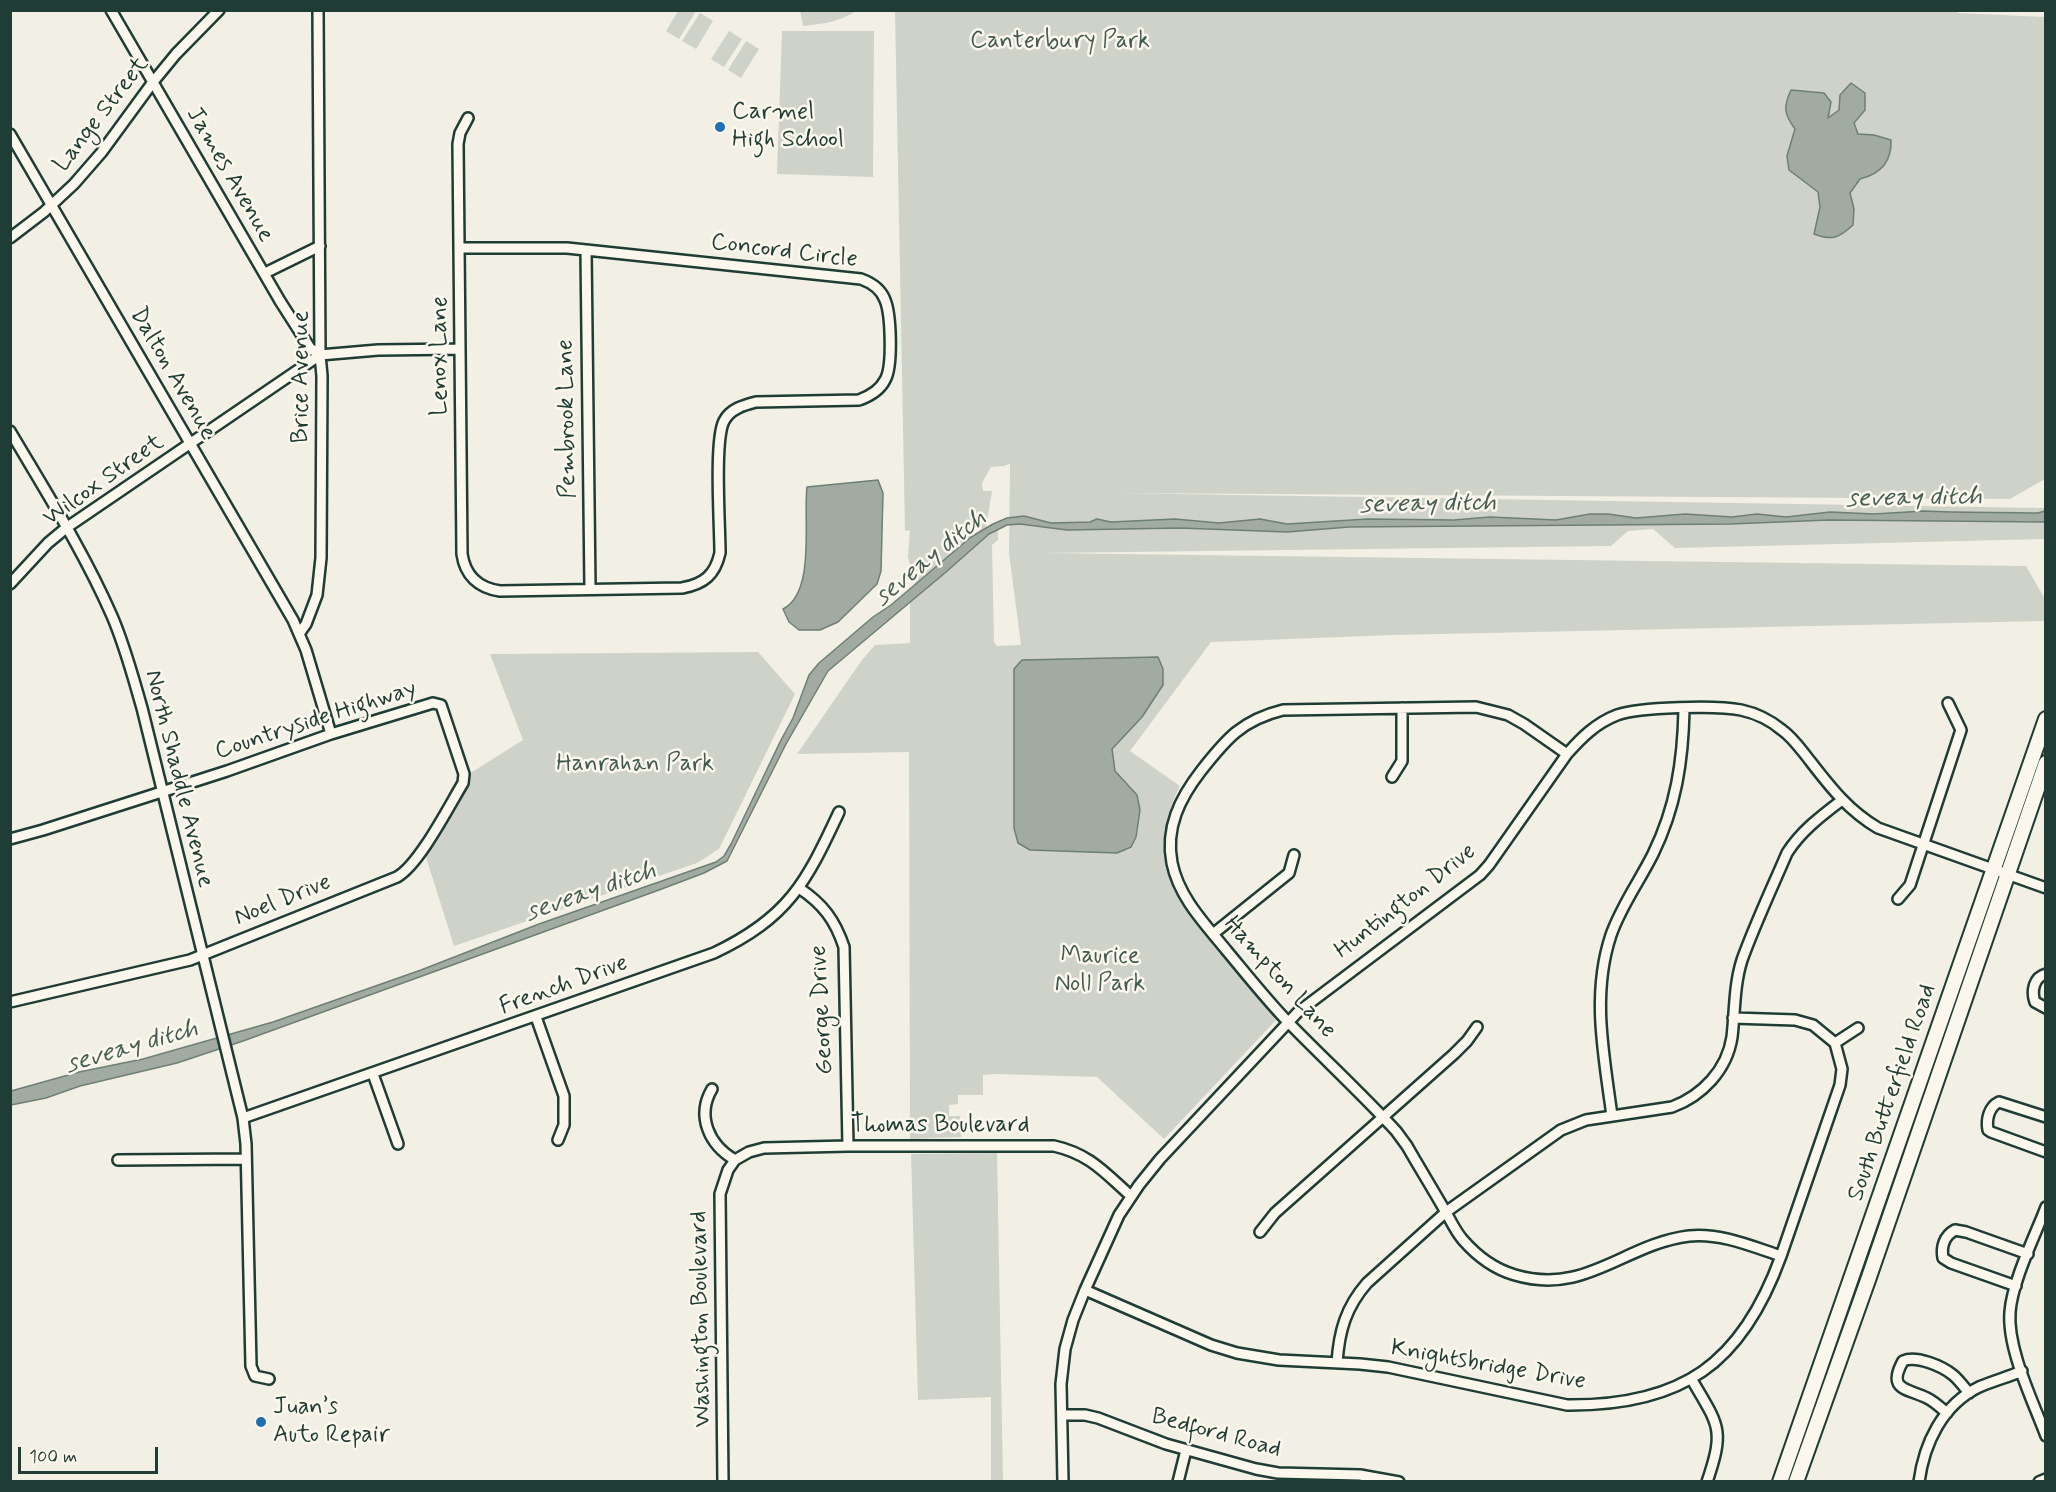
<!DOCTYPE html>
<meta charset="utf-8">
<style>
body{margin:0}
#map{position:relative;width:2056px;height:1492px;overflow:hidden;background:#f2f0e5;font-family:Mynerve,sans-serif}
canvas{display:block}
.frame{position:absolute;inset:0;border:12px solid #1f3d34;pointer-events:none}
.scale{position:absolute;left:18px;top:1447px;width:140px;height:27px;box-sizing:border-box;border:3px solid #1f3d34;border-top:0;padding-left:8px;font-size:18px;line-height:21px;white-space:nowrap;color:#1f3d34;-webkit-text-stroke:4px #fbf7ec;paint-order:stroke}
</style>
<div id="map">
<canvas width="2056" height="1492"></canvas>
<div class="frame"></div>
<div class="scale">100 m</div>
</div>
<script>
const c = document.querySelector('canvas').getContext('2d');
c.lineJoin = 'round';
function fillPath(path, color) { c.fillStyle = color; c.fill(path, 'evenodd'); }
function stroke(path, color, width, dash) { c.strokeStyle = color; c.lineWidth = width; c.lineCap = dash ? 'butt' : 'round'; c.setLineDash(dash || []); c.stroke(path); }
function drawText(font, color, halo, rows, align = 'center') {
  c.font = font + ' Mynerve,sans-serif'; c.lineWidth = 5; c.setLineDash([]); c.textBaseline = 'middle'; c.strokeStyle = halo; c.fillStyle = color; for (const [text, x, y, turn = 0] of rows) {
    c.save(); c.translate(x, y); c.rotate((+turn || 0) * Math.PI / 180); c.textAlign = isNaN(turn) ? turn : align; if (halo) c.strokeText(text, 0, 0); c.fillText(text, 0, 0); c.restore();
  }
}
const green = new Path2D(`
 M 1954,10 L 1958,13 L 2045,17 L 2045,479 L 2010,499 L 1116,493 L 2045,508 L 2045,539 L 1675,548 L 1653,529 L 1628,531 L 1611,546 L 1045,553 L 2026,566 L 2045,599 L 2045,621 L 1394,635 L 1211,642 L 1130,751 L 1180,786 C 1158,828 1159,866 1185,906 L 1276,1020 L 1164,1139 L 1097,1077 L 996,1074 L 983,1075 L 983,1095 L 958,1095 L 958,1104 L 949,1105 L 949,1116 L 960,1116 L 961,1137 L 910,1139 L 909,752 L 797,754 L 862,660 L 875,645 L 910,643 L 910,601 L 946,572 L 989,534 L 998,529 L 998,540 L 992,545 L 994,642 L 997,646 L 1021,645 L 1009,553 L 1010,464 L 1004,466 L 991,467 L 982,483 L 983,491 L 992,491 L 986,528 L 980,532 L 980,515 L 973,515 L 974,536 L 915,584 L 908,557 L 910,530 L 905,531 L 895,11 Z
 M 678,11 L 696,11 L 679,39 L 666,31 Z
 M 800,11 L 800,10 L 856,11 C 839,22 823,24 803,26 Z
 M 700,13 L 713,21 L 696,49 L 682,41 Z
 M 729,31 L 742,39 L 724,67 L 711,59 Z
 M 782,31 L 874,31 L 873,177 L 777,174 Z
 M 746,41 L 759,49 L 741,78 L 728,70 Z
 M 758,652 L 795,694 L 719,849 L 697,863 L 454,946 L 425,854 L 466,787 L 469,774 L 523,740 L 490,654 Z
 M 997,1153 L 1003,1481 L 1003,1482 L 991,1481 L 991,1397 L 918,1400 L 911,1154 Z`);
const water = new Path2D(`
 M 1851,83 L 1865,93 L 1865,110 L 1854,123 L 1858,134 L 1874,135 L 1891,140 C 1892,162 1880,174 1860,179 L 1850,193 L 1854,209 L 1853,225 C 1839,238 1832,241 1814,234 L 1820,207 L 1818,192 L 1789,170 L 1787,156 L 1795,129 C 1784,114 1783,107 1791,90 L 1824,93 L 1831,102 L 1828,118 L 1839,110 L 1840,95 Z
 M 878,480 L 883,493 L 881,571 L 877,584 L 838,622 L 820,630 L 799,630 L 789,622 L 783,609 C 816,592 803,519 807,487 Z
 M 1924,511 C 1962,513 2000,512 2038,513 L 2045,511 L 2045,522 L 1829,520 L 1730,524 L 1349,527 L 1287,532 L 1180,528 L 1067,530 L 1020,524 L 1007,525 L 989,534 L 946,572 L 828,671 L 786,744 L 727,861 L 704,873 L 659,890 L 243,1041 L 177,1063 L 80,1086 L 46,1098 L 11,1105 L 11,1091 L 79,1072 L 143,1059 L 273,1022 L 421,970 L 539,924 L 716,862 L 724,856 L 731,844 L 781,740 L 793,718 L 809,675 L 819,663 L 873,617 L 891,605 L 971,537 L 993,524 L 1007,518 L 1024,516 L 1051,523 L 1090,522 L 1097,519 L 1111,522 L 1175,519 L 1219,523 L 1260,519 L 1287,524 L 1368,519 L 1454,520 L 1490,517 L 1556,520 L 1590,514 L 1608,514 L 1636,518 L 1685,514 L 1732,517 L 1757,514 L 1786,517 L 1830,512 L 1874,514 Z
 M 1158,657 L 1163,669 L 1163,685 L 1142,717 L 1112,749 L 1115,771 L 1137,795 L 1140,810 L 1136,837 L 1131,847 L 1117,853 L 1030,850 L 1018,843 L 1014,828 L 1014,669 L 1022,660 Z`);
const street = new Path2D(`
 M 111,10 L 280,301 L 310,348 L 320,355
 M 10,134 L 293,620 L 306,650 L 331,734
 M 10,238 L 44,212 L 74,184 L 101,153 L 153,82 L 176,54 L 219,10
 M 459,248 L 567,248 L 861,279 C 872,283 881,289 885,300 C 891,314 893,367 885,380 C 880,390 870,396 859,400 L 756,402 C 744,405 730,409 724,421 C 714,440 720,526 720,553 C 715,575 704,584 682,588 L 500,591 C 478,588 465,575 462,554 L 458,144 L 460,133 L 468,118
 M 586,250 L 590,588
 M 265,273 L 320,246
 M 10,431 C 46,492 84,552 112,616 C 125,646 133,677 142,708 L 243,1118 L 246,1144 L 251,1366 L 255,1376 L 269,1379
 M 10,584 L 48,543 L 66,528 L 320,355 L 378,350 L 460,349
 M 299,634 L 306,624 L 317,595 L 321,558 L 322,376 L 320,355 L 318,10
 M 1567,754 L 1524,724 L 1508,715 L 1476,707 L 1283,710 C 1242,720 1226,739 1201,771 C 1180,798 1165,828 1172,863 C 1179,898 1206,925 1227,951 C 1247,975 1266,999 1287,1021 C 1323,1058 1361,1093 1396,1131 L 1407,1146 C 1419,1167 1432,1188 1444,1209 C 1450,1219 1455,1231 1463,1240 C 1477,1256 1494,1269 1515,1275 C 1586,1296 1624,1244 1689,1236 C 1722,1233 1751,1246 1781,1256
 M 1392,777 L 1402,761 L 1402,708
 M 10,839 L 43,830 L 227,771 L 331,734 L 433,703 L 441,705 L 464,774 L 463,783 C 449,806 419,865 397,877 L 190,960 L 10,1002
 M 799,888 C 823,904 835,920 844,947 L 848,1146
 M 1898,899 L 1910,885 L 1961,730 L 1948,703
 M 1213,934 L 1289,873 L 1294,855
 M 2046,974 C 2034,977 2031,991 2035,1002 L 2046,1008
 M 536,1017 L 564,1096 L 564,1125 L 558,1140
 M 1835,1043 L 1858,1028
 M 373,1074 L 398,1144
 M 712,1089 C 696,1116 709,1145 735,1160
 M 1612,1116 C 1604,1055 1591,995 1611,935 C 1621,906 1639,882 1653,854 C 1676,807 1683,761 1684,709
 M 2046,1117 L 1999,1102 C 1989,1107 1986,1119 1988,1130 L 1991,1132 L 2046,1152
 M 243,1118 L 714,953 C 788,918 806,883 839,812
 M 118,1160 L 246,1159
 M 2046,1207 C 2035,1236 2012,1282 2010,1312 C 2007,1349 2033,1401 2046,1436
 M 1260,1232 L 1275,1213 L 1454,1054 L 1467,1041 L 1477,1027
 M 2016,1286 L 1951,1263 L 1943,1258 C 1941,1247 1944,1236 1955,1230 L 1966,1232 L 2028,1254
 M 1085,1290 L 1211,1345 L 1237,1353 L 1279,1360 L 1360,1364 L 1388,1367 L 1567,1405 C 1682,1406 1742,1364 1781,1256 L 1840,1085 L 1842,1069 L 1835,1043 L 1813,1025 L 1795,1020 L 1733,1018
 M 1337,1363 C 1339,1331 1346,1307 1367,1283 L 1446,1212 L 1561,1130 L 1586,1120 L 1672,1107 C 1702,1096 1727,1070 1732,1037 C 1735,1011 1734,985 1742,960 C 1755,924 1772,888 1787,853 C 1801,831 1821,816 1842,800
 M 1692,1380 C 1719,1426 1725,1429 1707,1482
 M 1947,1413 C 1941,1408 1935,1402 1927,1398 C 1906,1388 1887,1390 1903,1361 C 1916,1355 1942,1366 1953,1375 C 1959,1380 1964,1387 1969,1393
 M 1062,1415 L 1085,1415 L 1098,1418 L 1166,1444 L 1256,1469 L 1278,1473 L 1360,1475 L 1399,1482
 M 723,1482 L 720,1194 L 728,1170 L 735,1160 L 749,1152 L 764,1148 L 848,1146 L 1054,1146 C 1090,1154 1105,1173 1131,1196
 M 1063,1482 L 1061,1384 L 1065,1349 L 1073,1320 L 1085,1290 L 1119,1215 L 1139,1185 L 1160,1159 L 1298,1012 L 1480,875 L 1489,865 L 1567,754 C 1581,738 1596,723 1617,715 C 1639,707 1717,705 1741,710 C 1755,713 1770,720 1782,730 C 1792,737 1799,747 1807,757 C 1828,784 1847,810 1878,828 L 2046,888
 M 1178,1482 L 1186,1450
 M 1919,1482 C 1924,1444 1942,1405 1979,1387 C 1993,1381 2008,1377 2022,1371
 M 2039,1482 L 2046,1479`);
const secondary = new Path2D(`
 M 1780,1482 L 2046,719
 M 1796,1482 L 1868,1280 L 2046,763`);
const markers = [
 [720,127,6,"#1f6fb2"],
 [261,1422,6,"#1f6fb2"]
];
const parkNames = [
 ["Canterbury Park",1060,42],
 ["Hanrahan Park",635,765],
 ["Maurice",1100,957],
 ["Noll Park",1100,985]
];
const poiNames = [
 ["Carmel",732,113],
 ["High School",732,141],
 ["Juan’s",273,1408],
 ["Auto Repair",273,1436]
];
const streetNames = [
 ["Lange Street",102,115,-52],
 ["James Avenue",229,175,60],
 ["Concord Circle",784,252,7],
 ["Lenox Lane",441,356,-90],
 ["Dalton Avenue",172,374,60],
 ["Brice Avenue",302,377,-90],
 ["Pembrook Lane",568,419,-91],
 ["Wilcox Street",104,481,-35],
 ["Countryside Highway",316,721,-18],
 ["North Shaddle Avenue",178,779,76],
 ["Noel Drive",283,901,-22],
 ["Huntington Drive",1406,902,-38],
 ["Hampton Lane",1279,978,48],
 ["French Drive",564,986,-20],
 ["George Drive",823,1010,-93],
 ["South Butterfield Road",1893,1093,-71],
 ["Thomas Boulevard",940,1126],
 ["Washington Boulevard",702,1319,-91],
 ["Knightsbridge Drive",1488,1366,10],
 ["Bedford Road",1216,1434,15]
];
const waterNames = [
 ["seveay ditch",1914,499,-1],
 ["seveay ditch",1428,505,-1],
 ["seveay ditch",931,559,-39],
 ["seveay ditch",591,893,-19],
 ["seveay ditch",132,1048,-16]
];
fillPath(green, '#cfd2c8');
fillPath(water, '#a2aba1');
stroke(water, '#6e7f75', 1.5);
stroke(street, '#1f3d34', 14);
stroke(secondary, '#1f3d34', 18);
stroke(street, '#fbf7ec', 9);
stroke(secondary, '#fbf7ec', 14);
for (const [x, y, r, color] of markers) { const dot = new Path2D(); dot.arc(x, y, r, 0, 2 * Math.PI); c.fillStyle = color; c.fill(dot); stroke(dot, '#fbf7ec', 2); }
drawText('24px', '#425b52', '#fbf7ec', parkNames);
drawText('24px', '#1f3d34', '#fbf7ec', poiNames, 'left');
drawText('24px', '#1f3d34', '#fbf7ec', streetNames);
drawText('italic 26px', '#465e55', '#fbf7ec', waterNames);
</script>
